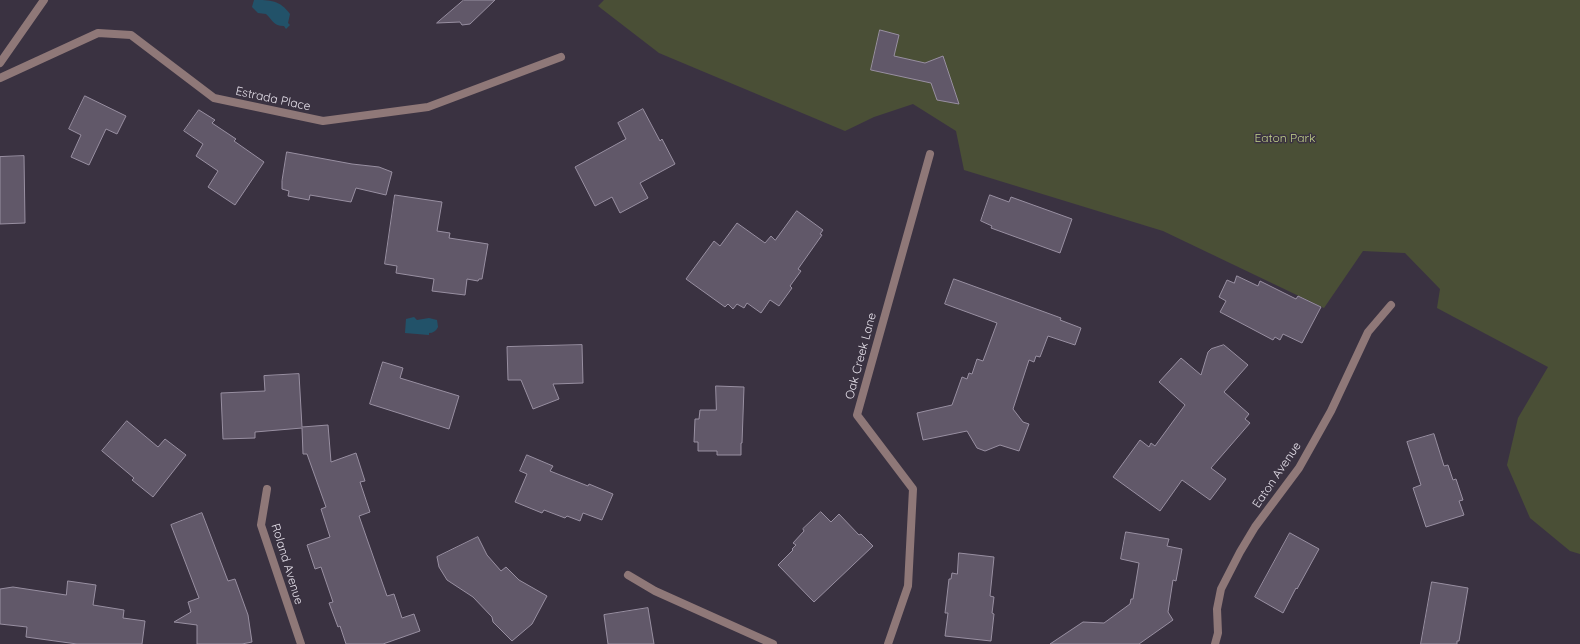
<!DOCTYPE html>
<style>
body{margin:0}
canvas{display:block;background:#3a3241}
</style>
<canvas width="1580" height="644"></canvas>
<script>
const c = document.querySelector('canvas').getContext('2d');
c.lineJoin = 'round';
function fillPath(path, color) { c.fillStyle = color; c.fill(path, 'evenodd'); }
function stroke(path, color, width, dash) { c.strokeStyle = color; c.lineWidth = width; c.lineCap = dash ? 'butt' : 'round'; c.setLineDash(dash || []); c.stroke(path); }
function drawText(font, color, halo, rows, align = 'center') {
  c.font = font + ' Quicksand,sans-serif'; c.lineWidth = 3; c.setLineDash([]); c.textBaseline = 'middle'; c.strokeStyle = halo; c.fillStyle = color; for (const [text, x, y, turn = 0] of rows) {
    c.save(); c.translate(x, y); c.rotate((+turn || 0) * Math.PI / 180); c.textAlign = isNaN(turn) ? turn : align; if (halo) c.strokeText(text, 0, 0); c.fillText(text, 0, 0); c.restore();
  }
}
const green = new Path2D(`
 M 604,0 L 1580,0 L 1580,554 L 1570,551 L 1530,518 L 1507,465 L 1518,418 L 1548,367 L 1437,308 L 1440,289 L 1405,253 L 1363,251 L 1324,308 L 1163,231 L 964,170 L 956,131 L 913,104 L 874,117 L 845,131 L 659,53 L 598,6 Z`);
const water = new Path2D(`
 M 254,0 C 270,0 280,0 290,14 L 288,23 L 290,25 L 286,29 L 284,26 C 273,26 273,20 266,14 L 258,13 L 252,7 Z
 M 414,317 L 417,320 L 429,318 L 437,320 L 438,327 C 436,331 433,333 429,333 L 429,335 L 405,333 L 406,319 Z`);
const building = new Path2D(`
 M 464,0 L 495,0 L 470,24 L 462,25 L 460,22 L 437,23 Z
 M 880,30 L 899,35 L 894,56 L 925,63 L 943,56 L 959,104 L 937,100 L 931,83 L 871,70 Z
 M 85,96 L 126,116 L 117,134 L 106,129 L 89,165 L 71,157 L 81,135 L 69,129 Z
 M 643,109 L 660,141 L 662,139 L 675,164 L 640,183 L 648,198 L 620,213 L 612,197 L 595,206 L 575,167 L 626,139 L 618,123 Z
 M 199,110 L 215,120 L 212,123 L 236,139 L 234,141 L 264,162 L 235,205 L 208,187 L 218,171 L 196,156 L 203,144 L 184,131 Z
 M 287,152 L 352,164 L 379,167 L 392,172 L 386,195 L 356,188 L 351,202 L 310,195 L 309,200 L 288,196 L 289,191 L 282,189 L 282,181 Z
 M 24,156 L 25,223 L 0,224 L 0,157 Z
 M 395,195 L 442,202 L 437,231 L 450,233 L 449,238 L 488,244 L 482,279 L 479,279 L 478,281 L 467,279 L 465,295 L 432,291 L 434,279 L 396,273 L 397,266 L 385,264 Z
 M 990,195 L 1009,202 L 1011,197 L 1072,219 L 1060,253 L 991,228 L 992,226 L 981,221 Z
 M 797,211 L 823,230 L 820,234 L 822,235 L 798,269 L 801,271 L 790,286 L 792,288 L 779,306 L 770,300 L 761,313 L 747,303 L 744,308 L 737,304 L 733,309 L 728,304 L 725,307 L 686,279 L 714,241 L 720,246 L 737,223 L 765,243 L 771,236 L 775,240 Z
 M 1237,276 L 1258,286 L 1260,281 L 1296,299 L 1298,296 L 1321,307 L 1302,343 L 1283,334 L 1280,340 L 1275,337 L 1273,340 L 1220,312 L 1226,301 L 1219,297 L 1227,280 L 1234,283 Z
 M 954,279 L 1061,318 L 1060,320 L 1081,328 L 1075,345 L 1048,336 L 1040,357 L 1036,356 L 1034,362 L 1029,360 L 1013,409 L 1023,422 L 1029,424 L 1019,451 L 1000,445 L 985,451 L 977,448 L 967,431 L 923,440 L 917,413 L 952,405 L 962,377 L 967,379 L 969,373 L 972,374 L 977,359 L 983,361 L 997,323 L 945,304 Z
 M 582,345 L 583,383 L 553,384 L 559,399 L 533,409 L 521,380 L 508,380 L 507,347 Z
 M 1224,345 L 1248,365 L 1224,392 L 1249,414 L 1245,419 L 1250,423 L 1211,468 L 1226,479 L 1210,500 L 1182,480 L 1160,511 L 1113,477 L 1140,440 L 1149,447 L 1151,443 L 1155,446 L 1185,405 L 1159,382 L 1181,358 L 1201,375 L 1208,352 L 1211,349 Z
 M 383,362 L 403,368 L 400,378 L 459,396 L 449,429 L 370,404 Z
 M 299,374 L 302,427 L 328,425 L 331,462 L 356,453 L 365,481 L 360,482 L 370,512 L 359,516 L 387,596 L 394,594 L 402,618 L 414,614 L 420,631 L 383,644 L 346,644 L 340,626 L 338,627 L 329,603 L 333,602 L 321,567 L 315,569 L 307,545 L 330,537 L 321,509 L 326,507 L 307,454 L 303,454 L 302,428 L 255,432 L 255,438 L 223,439 L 221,393 L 265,391 L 264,376 Z
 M 716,386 L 744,387 L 742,443 L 741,443 L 741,455 L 717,455 L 717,451 L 698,451 L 698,442 L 694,442 L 695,419 L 699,419 L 700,410 L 716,410 Z
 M 127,421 L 158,447 L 165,439 L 186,455 L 153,497 L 132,480 L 134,478 L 102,451 Z
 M 1434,434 L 1444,466 L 1448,465 L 1453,480 L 1456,479 L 1463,500 L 1459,501 L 1464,515 L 1426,527 L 1413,488 L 1421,485 L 1407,442 Z
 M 527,455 L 553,466 L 550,471 L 588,486 L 589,484 L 613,494 L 602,520 L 583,513 L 580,521 L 567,516 L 565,518 L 544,510 L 542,513 L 515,502 L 527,474 L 520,471 Z
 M 821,512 L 831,522 L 839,514 L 859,535 L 861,534 L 873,546 L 814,602 L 778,565 L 793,550 L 792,549 L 796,545 L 793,543 L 804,531 L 803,529 Z
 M 202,513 L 228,581 L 235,579 L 248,615 L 252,642 L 242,644 L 197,644 L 197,625 L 174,622 L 191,612 L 188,602 L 199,598 L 171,525 Z
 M 1126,532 L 1169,539 L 1167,546 L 1182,549 L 1176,581 L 1173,580 L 1168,612 L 1173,620 L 1139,644 L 1050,644 L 1083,622 L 1104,623 L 1130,604 L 1131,599 L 1133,599 L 1139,563 L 1121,559 Z
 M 1290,533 L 1319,549 L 1297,589 L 1296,588 L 1283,613 L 1255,597 Z
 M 478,537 L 487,555 L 501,571 L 506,567 L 519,580 L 547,596 L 532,624 L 512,641 L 493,622 L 492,617 L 473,597 L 447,580 L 439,567 L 437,557 Z
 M 959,553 L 994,557 L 990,596 L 994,597 L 992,613 L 994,614 L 991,641 L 945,636 L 948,613 L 945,613 L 949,579 L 951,579 L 952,573 L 957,574 Z
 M 68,581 L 96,585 L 93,605 L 124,610 L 123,618 L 145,621 L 142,644 L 77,644 L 26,637 L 27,627 L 0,624 L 0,589 L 13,587 L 66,595 Z
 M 1432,582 L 1468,588 L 1459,641 L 1457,641 L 1457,644 L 1421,644 Z
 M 648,608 L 654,644 L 608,644 L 604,615 Z`);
const minor = new Path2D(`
 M 0,63 L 44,0
 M 0,78 L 98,33 L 131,35 L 214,98 L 323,121 L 428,107 L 561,57
 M 267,489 L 261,525 L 301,644
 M 628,575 L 655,591 L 773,644
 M 888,644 L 908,586 L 913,489 L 857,415 L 930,154
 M 1215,644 L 1218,633 L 1217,609 L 1221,589 L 1240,552 L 1255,527 L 1299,468 L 1331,411 L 1368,332 L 1391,305`);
const streetNames = [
 ["Estrada Place",273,99,12],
 ["Oak Creek Lane",861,356,-75],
 ["Eaton Avenue",1277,475,-56],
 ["Roland Avenue",287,564,73]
];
const parkNames = [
 ["Eaton Park",1285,138]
];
fillPath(green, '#4a4f36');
fillPath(water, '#225269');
fillPath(building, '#615869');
stroke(building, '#988fa1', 1);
stroke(minor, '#8f7878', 8);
drawText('12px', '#e6e1eb', '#3a3241', streetNames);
drawText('12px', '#c3d28a', '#3a3241', parkNames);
</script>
